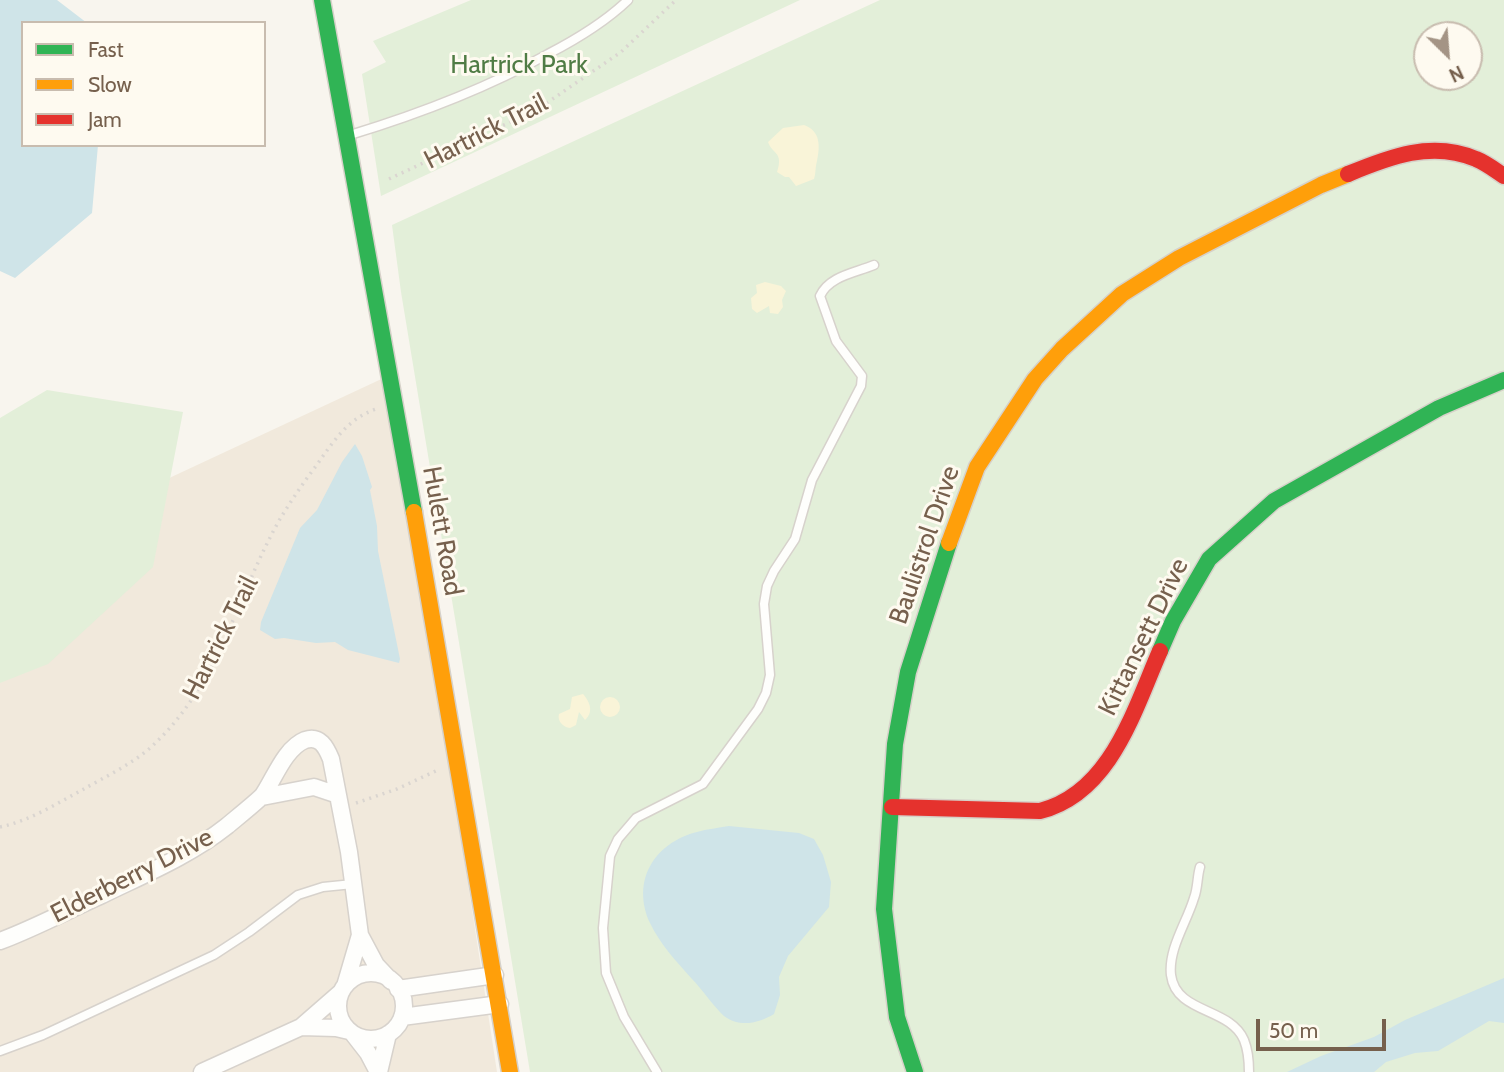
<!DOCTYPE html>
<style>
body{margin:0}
#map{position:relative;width:1504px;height:1072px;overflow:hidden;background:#f8f5ee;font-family:Cabin,sans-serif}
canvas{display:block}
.legend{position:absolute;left:21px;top:21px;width:245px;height:126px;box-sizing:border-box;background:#fefaf0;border:2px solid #c8bcaf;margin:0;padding:9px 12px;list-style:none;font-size:21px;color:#76604d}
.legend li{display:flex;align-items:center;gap:14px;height:35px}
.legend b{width:35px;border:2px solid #c8bcaf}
.north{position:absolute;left:1413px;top:21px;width:70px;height:70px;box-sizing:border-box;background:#fefaf0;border:2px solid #c8bcaf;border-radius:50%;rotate:155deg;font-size:19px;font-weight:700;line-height:28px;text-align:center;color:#76604d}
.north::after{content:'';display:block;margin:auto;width:24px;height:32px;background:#a49485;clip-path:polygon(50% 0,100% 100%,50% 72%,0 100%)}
.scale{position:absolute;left:1256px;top:1019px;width:130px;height:32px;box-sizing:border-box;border:4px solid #76604d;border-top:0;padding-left:9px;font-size:21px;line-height:24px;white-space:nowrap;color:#76604d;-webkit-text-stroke:5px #fefaf0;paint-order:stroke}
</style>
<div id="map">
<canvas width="1504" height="1072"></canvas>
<ul class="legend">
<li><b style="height:9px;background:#30b455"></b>Fast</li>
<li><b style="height:9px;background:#ff9f0a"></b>Slow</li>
<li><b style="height:9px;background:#e5322d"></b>Jam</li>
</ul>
<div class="north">N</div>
<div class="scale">50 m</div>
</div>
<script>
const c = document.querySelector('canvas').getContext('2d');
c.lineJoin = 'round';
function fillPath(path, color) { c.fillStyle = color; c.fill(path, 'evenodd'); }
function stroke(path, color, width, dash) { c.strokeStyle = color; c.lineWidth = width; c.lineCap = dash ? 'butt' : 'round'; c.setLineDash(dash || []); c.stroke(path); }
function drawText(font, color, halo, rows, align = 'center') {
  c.font = font + ' Cabin,sans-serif'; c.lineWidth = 6; c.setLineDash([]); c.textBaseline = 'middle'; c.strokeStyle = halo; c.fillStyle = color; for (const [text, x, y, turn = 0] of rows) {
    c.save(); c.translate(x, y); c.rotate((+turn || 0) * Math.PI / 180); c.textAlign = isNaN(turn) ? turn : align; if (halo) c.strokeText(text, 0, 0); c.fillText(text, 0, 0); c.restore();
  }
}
const residential = new Path2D(`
 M 390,375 L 497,1072 L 0,1072 L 0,557 Z`);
const green = new Path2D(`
 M 471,0 L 800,0 L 381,196 L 362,74 L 386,62 L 373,41 Z
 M 880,0 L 1504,0 L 1504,1072 L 530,1072 L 401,292 L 392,225 ZM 1427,35 L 1469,35 L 1469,77 L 1427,77 Z
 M 47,390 L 183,412 L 153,567 L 48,664 L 0,683 L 0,418 Z`);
const sand = new Path2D(`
 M 804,125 C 821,131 820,147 817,161 C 815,168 816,173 814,179 L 796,186 L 789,177 L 785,177 L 777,172 C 784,152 772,154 768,142 L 783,128 Z
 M 765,282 L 781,286 L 786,291 L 782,300 L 783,307 L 778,314 L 770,313 L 769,306 L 757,313 L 752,309 L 751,298 L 757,293 L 756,285 Z
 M 583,694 C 590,702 594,712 585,720 L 579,712 L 576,725 L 570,728 C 563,727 557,721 559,714 L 570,709 L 572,697 Z
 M600 707a10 10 0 1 1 20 0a10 10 0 1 1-20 0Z`);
const water = new Path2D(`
 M 0,0 L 57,0 L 87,23 L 23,23 L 23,145 L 98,145 L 92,213 L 15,278 L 0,271 Z
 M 355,444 L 362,456 L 372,487 L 370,490 L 377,526 L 378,551 L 400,659 L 399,663 L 348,650 L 335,642 L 316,643 L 284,638 L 275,639 L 260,630 L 261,622 L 300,528 L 317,510 L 342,462 Z
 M 729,826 L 799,833 L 814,839 L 823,855 L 831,882 L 829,907 L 788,956 L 779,977 L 780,995 L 774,1014 C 759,1023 740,1028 724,1016 C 715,1008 701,988 692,979 C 676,961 660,944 650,923 C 631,881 654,843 697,832 C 707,829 718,828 729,826 Z
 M 1504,978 L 1504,1023 L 1489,1021 L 1438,1051 L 1415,1053 L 1386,1062 L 1374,1072 L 1287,1072 L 1321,1056 L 1374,1037 L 1405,1020 Z`);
const path = new Path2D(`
 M 389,179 L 538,109 L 621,52 L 676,0
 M 356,803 L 397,789 L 440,769
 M 0,827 C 29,821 56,804 82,790 C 103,778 132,764 150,748 C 220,685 236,596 280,519 C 291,501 303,483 316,466 C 333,442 347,419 376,409`);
const lane = new Path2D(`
 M 350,135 C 419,114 485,89 548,54 C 577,39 605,22 628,0
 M 1200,867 C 1197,877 1198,888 1194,898 C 1187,922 1168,949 1171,975 C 1176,1014 1230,1007 1244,1040 C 1248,1050 1249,1062 1249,1072
 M 0,1051 L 43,1035 L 214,955 L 249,932 L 298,895 L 323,887 L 353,884
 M 657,1072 L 624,1017 L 606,973 L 603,928 L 610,856 L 618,839 L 636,818 L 703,784 L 758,709 L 766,693 L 770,675 L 764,604 L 767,586 L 774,571 L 795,539 L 812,480 L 861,386 L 862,376 L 836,341 L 820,296 C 829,276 855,273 874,265`);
const street = new Path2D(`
 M 262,797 L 314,787 L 338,795
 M 0,941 C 35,928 68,910 102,895 C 145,874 189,856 227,826 C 234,820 259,800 263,795 C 274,779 285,748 305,740 C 320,735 326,747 331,759 L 349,852 L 360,935 L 376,965 L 391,981
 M338 1006a33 33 0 1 1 66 0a33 33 0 1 1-66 0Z
 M 345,986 L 360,935
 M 398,989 L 495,975
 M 402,1017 L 500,1004
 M 301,1027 L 336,1028 L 349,1031
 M 354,1035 L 368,1053 L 378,1072
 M 202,1072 L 301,1027 L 340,993
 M 379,1072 L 388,1034`);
const fast = new Path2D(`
 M 322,0 L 414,512
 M 1160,651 L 1173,621 L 1209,559 L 1274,501 L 1439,408 L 1504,380
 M 915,1072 L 897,1017 L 884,909 L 895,744 L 908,672 L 949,543`);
const slow = new Path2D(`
 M 414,512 L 510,1072
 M 949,543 L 977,467 L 1035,379 L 1062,349 L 1122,294 L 1179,258 L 1321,185 L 1348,174`);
const jam = new Path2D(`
 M 1348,174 C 1389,157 1432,140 1476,159 C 1486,163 1495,170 1504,176
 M 892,807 L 1040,811 C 1111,793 1134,710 1160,651`);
const parkNames = [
 ["Hartrick Park",519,65]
];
const streetNames = [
 ["Hartrick Trail",486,132,-27],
 ["Hulett Road",442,531,80],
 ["Baulistrol Drive",925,545,-71],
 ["Kittansett Drive",1144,637,-64],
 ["Hartrick Trail",221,638,-63],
 ["Elderberry Drive",132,876,-27]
];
fillPath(residential, '#f1e9dc');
fillPath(green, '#e3efd9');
fillPath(sand, '#f9f4d8');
fillPath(water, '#cfe4e8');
stroke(lane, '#d7d2cc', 11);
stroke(street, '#d7d2cc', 19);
stroke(fast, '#d6d1c9', 19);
stroke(slow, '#d6d1c9', 19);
stroke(jam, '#d6d1c9', 19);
stroke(path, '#dad5d0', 3.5, [2, 5]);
stroke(lane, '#fefefc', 8);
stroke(street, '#fefefc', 16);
stroke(fast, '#30b455', 16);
stroke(slow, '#ff9f0a', 16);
stroke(jam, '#e5322d', 16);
drawText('26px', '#507c45', '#fefaf0', parkNames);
drawText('26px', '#76604d', '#fefaf0', streetNames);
</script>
